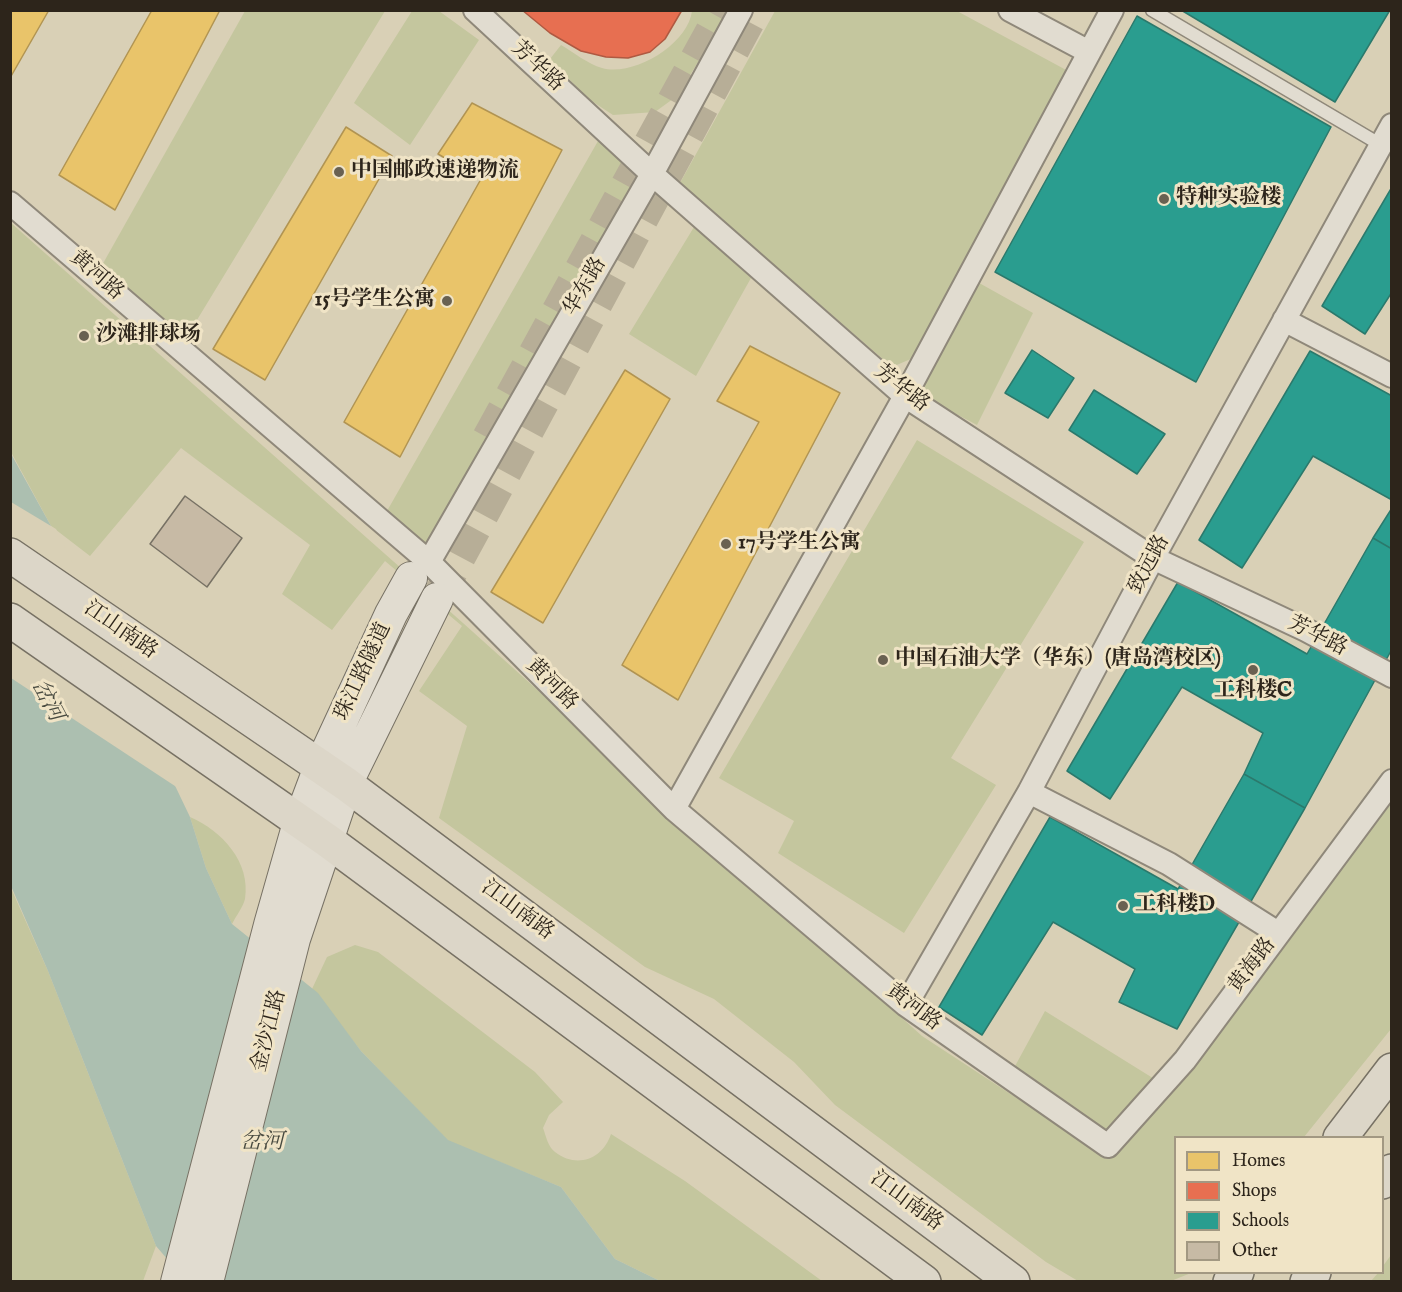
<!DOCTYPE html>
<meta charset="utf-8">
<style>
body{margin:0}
#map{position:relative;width:1402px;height:1292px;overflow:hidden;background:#d9d0b6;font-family:"IM FELL English",serif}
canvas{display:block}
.frame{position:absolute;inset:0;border:12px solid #2d251b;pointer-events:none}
.legend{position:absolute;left:1174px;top:1136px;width:210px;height:138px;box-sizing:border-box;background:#f0e4c6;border:2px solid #a29882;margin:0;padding:8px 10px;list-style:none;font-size:18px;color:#2d251b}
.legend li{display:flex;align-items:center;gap:12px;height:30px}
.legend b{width:30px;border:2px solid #a29882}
</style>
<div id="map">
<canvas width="1402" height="1292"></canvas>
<div class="frame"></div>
<ul class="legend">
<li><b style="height:16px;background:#e9c46a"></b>Homes</li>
<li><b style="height:16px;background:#e76f51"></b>Shops</li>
<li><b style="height:16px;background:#2a9d8f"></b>Schools</li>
<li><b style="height:16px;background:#c7baa5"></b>Other</li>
</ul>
</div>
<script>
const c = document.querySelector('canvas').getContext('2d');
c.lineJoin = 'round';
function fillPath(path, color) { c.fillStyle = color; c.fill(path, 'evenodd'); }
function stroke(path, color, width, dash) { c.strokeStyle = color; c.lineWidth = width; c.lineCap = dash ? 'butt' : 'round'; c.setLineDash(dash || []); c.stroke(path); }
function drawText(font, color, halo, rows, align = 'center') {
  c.font = font + ' "IM FELL English","Noto Serif SC",serif'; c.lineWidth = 6; c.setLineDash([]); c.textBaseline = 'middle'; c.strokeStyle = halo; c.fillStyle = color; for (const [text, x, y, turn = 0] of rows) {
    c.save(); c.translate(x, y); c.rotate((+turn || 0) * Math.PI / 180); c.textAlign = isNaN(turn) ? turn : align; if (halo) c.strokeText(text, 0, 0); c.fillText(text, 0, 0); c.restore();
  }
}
const green = new Path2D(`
 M 245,11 L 385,11 L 186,338 L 101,267 Z
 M 412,11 L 439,11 L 479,40 L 410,145 L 354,103 Z
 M 692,11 L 730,11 L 677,96 L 655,112 L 613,115 L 587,98 L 550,59 L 561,45 C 573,52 588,64 602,68 C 634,77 688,44 692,11 Z
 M 775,11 L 957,11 L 1068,71 L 913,358 L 892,367 L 680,183 Z
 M 598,141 L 639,176 L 426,548 L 387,511 Z
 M 11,223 L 463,623 L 922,1036 L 1102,1154 L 1111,1156 L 1125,1145 L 1391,789 L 1391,1029 L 1304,1137 L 1176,1138 L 1176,1272 L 1191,1273 L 1171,1281 L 1078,1281 L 1046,1262 L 835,1105 L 794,1062 L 714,999 L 645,967 L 439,818 L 467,726 L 419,691 L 462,626 L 385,561 L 332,630 L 282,594 L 310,545 L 181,448 L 90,556 L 51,526 L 11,452 Z
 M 694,227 L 751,278 L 696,376 L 629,334 Z
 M 972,279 L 1033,313 L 977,425 L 916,393 Z
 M 917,440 L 1084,542 L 951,758 L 996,785 L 904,933 L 778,853 L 794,821 L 719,778 Z
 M 190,817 C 222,831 251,862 245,899 C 243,907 236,916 232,924 L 206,868 Z
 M 10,886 L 48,971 L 156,1246 L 143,1281 L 11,1281 Z
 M 355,945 L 378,952 L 535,1072 L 563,1102 L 549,1115 L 543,1128 C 546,1136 548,1147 555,1152 C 577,1169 603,1159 611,1134 L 685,1181 L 822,1281 L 660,1281 L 615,1259 L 561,1187 L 448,1141 L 361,1051 L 312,989 L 327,957 Z
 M 1045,1011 L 1156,1080 L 1107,1137 L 1014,1068 Z
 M 1391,1255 L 1391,1281 L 1371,1281 L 1378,1273 L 1382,1272 L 1383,1266 Z`);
const water = new Path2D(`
 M 10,452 L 51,526 L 190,817 L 206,868 L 232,924 L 318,993 L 361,1051 L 448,1140 L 561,1187 L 615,1259 L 660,1281 L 186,1281 L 156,1246 L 48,971 L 11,886 Z`);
const pier = new Path2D(`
 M 11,502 L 56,529 L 181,790 L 11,678 Z`);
const homes = new Path2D(`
 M 10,10 L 49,10 L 10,78 Z
 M 152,10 L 220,10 L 115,210 L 59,175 Z
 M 472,103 L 562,150 L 400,457 L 344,422 L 481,179 L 438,154 Z
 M 346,127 L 392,156 L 265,380 L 213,349 Z
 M 750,346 L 840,393 L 678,700 L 622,665 L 759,422 L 717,401 Z
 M 625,370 L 670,399 L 543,623 L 491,592 Z`);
const shops = new Path2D(`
 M 522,10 L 682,10 L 665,39 L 650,52 L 628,58 L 606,57 L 581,51 L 550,33 Z`);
const schools = new Path2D(`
 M 1181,10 L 1390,10 L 1335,102 Z
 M 1137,16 L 1331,127 L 1196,382 L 995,272 Z
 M 1392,187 L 1392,292 L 1365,334 L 1322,306 Z
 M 1032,350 L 1074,378 L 1048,418 L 1005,393 Z
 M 1310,351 L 1392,396 L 1392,500 L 1313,456 L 1242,568 L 1199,540 Z
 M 1094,390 L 1165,434 L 1137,474 L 1069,430 Z
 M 1392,508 L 1392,549 L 1373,538 Z
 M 1373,538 L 1392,549 L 1392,649 L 1305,808 L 1244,774 L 1263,733 L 1182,687 L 1110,799 L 1067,771 L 1178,582 L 1307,654 Z
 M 1244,774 L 1305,808 L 1177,1029 L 1119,1002 L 1135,969 L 1053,922 L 982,1035 L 939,1007 L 1050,817 L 1178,889 Z`);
const building = new Path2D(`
 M 185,496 L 242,538 L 207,587 L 150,544 Z`);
const secondaryTunnel = new Path2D(`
 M 488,438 L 723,10
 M 437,599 L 755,10`);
const service = new Path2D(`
 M 1152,10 L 1381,145`);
const minor = new Path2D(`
 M 475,10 L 652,174 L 905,396 L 1153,558 L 1306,630 L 1392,676
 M 1010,10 L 1089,52
 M 10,203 L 429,562 L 674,809 L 906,1005 L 1108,1146 L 1185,1060 L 1392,781
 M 1284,320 L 1392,376
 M 429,562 L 652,174 L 741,10
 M 1029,792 L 1169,864 L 1278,933
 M 674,809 L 905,396 L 1112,10
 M 906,1005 L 1029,792 L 1153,558 L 1392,125`);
const secondary = new Path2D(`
 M 177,1282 L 270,925 L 299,823 L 320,767 L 391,614 L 411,578
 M 207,1282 L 294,939 L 346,784 L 437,599`);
const primary = new Path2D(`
 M 10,555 L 346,784 L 1013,1282
 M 10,620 L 328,841 L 924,1282
 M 1340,1138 L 1392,1070
 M 1382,1182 L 1392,1171
 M 1230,1282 L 1237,1272
 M 1307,1282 L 1314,1272`);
const markers = [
 [339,172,6,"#696151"],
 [1164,199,6,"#696151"],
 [447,301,6,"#696151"],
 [84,336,6,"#696151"],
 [726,544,6,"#696151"],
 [883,660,6,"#696151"],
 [1253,670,6,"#696151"],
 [1123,906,6,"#696151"]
];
const streetNames = [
 ["芳华路",537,67,43],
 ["黄河路",96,276,41],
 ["华东路",586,287,-60],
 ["芳华路",901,389,38],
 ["致远路",1150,565,-62],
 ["江山南路",120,631,35],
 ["芳华路",1317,637,27],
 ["珠江路隧道",364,672,-65],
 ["黄河路",551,685,45],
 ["江山南路",517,911,37],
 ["黄海路",1253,966,-53],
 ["黄河路",913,1008,37],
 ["金沙江路",270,1031,-76],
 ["江山南路",906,1202,37]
];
const poiNames = [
 ["中国邮政速递物流",351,172],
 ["特种实验楼",1176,199],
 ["15号学生公寓",435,301,"right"],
 ["沙滩排球场",96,336],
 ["17号学生公寓",738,544],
 ["中国石油大学（华东）(唐岛湾校区)",895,660],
 ["工科楼C",1253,692,"center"],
 ["工科楼D",1135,906]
];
const waterNames = [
 ["岔河",46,701,62],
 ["岔河",262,1143]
];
fillPath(green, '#c4c69e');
fillPath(water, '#acbfb0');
fillPath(pier, '#d9d0b6');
fillPath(homes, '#e9c46a');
stroke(homes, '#b19452', 1.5);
fillPath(shops, '#e76f51');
stroke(shops, '#af5941', 1.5);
fillPath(schools, '#2a9d8f');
stroke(schools, '#2b796c', 1.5);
fillPath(building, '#c7baa5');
stroke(building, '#777164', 1.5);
stroke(secondaryTunnel, '#b7ae97', 32, [32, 16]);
stroke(service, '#8f887a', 15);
stroke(minor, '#8f887a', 26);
stroke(secondary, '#777164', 34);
stroke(primary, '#777164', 36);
stroke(service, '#e1dcd0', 12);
stroke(minor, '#e1dcd0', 22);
stroke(secondary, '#e1dcd0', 32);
stroke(primary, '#dcd6c8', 33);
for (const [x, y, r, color] of markers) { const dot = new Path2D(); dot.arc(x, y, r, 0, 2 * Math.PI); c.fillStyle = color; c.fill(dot); stroke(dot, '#f0e4c6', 2); }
drawText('21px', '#2d251b', '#f0e4c6', streetNames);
drawText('bold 21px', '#2d251b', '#f0e4c6', poiNames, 'left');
drawText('italic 22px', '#484a40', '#f0e4c6', waterNames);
</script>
